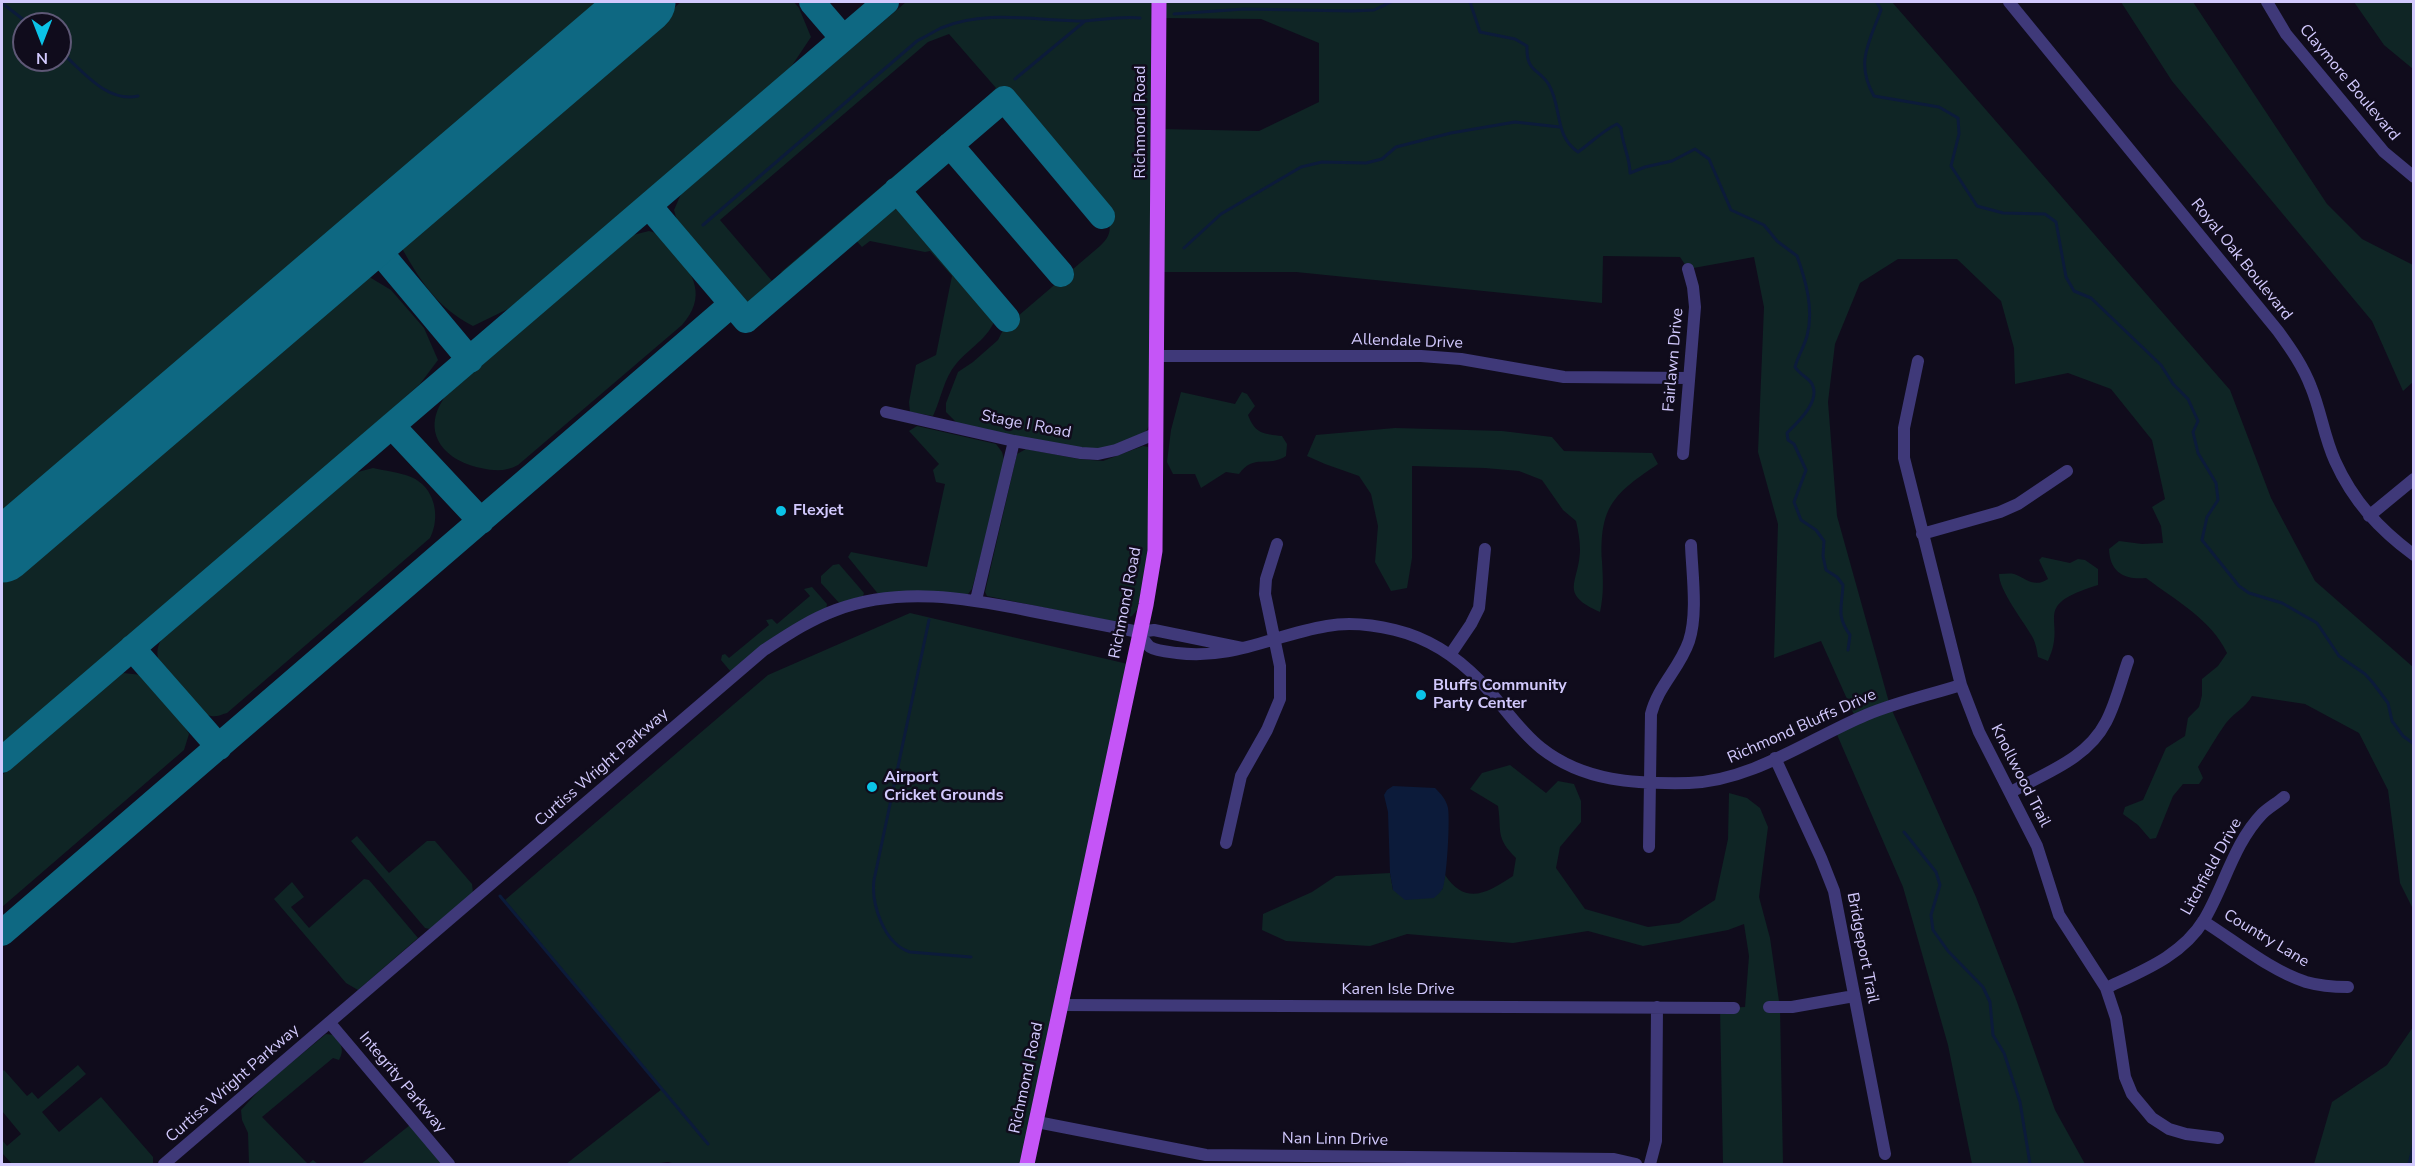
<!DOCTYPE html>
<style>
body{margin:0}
#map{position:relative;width:2415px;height:1166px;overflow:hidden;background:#100c1c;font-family:"Nunito Sans",sans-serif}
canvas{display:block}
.frame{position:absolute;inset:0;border:3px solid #d2c9fd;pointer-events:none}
.north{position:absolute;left:12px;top:12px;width:60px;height:60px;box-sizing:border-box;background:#100c1c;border:2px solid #5e5876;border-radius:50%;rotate:180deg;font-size:16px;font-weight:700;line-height:24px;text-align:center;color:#d2c9fd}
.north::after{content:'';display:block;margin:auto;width:21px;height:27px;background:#0bc3e7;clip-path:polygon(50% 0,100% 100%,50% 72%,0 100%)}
</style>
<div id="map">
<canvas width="2415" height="1166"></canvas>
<div class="frame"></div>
<div class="north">N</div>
</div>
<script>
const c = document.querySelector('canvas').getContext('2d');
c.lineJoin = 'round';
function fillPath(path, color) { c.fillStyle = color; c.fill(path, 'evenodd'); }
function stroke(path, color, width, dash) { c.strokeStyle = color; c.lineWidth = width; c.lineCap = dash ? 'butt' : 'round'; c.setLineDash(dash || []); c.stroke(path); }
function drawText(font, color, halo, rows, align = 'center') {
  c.font = font + ' "Nunito Sans",sans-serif'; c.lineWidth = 5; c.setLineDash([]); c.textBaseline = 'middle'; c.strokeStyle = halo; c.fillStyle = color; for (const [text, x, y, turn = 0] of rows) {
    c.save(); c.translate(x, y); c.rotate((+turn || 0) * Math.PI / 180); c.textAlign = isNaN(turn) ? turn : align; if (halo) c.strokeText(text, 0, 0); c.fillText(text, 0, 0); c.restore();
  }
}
const green = new Path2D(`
 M 2,2 L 612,2 L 2,524 ZM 24,24 L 60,24 L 60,60 L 24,60 Z
 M 681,2 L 794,2 L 799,8 L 811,37 L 789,70 L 602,235 L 508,309 L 473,326 C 435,306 419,279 399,243 Z
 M 906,2 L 1152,2 L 1151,421 L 1147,430 L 1135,439 L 1098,450 L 1067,448 L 957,423 L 946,412 L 946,403 L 958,372 L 973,362 L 998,340 L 1004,328 L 1100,246 C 1112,235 1112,227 1105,212 L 1004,97 L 995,100 L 990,94 L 996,88 L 949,34 L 928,42 L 720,220 L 772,281 L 771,293 L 755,307 L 745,302 L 677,221 L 674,210 L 681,194 Z
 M 1160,2 L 1892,2 L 2230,390 L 2271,498 L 2315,581 L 2413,667 L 2413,909 L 2400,883 L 2388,790 L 2359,733 L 2305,704 L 2252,696 C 2245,708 2235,712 2226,723 C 2216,737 2207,753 2198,767 L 2203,778 L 2199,784 L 2183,784 L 2173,796 L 2156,838 L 2150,839 L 2138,825 L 2123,814 L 2125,807 L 2143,800 L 2166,748 L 2185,736 L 2188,718 L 2199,707 L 2202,695 L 2202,679 L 2218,666 L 2227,653 C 2211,619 2175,600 2146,578 C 2125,580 2110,573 2109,549 L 2119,541 L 2142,544 L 2163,543 L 2161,526 L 2152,507 L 2165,499 L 2152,440 L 2111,389 L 2068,373 L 2015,384 L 2014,348 L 2001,301 L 1957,259 L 1898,259 L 1860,283 L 1835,344 L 1828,402 L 1837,516 L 1890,706 L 1976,897 L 2017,1002 L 2055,1110 L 2085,1164 L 1972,1164 L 1948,1045 L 1903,887 L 1835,730 L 1856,719 L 1821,641 L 1774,658 L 1778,524 L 1758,452 L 1764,307 L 1754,257 L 1688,269 L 1680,257 L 1603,256 L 1602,303 L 1296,272 L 1158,272 L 1159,129 L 1259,131 L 1319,102 L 1319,43 L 1261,19 L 1159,18 Z
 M 2121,2 L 2193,2 L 2327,204 L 2362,239 L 2413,265 L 2413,382 L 2403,391 L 2372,321 L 2172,81 Z
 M 2354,2 L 2413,2 L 2413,69 L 2384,45 Z
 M 983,100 L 986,104 L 983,111 L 793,274 L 785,276 L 781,272 Z
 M 890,206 L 904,209 L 911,214 L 996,313 C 994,335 970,347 956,364 C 944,378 941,399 933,416 L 910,412 L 909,402 L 916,365 L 936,355 L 952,276 L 930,251 L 925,252 L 870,241 L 862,247 L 851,235 L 880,210 Z
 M 649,231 C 661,234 666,242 674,251 C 694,274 707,297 682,325 L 518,465 C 505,472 495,471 481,468 C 442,460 419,430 447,394 L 633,235 Z
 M 361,272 L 391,290 L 424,328 L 438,360 L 420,384 L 244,540 L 2,747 L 2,582 Z
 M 1181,392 L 1235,404 L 1242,392 L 1247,394 L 1255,406 L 1248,415 C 1255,434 1264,434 1282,436 L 1287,444 L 1286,456 C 1268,468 1254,453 1239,474 L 1226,472 L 1201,488 L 1195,474 L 1173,474 L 1167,462 L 1171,430 Z
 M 917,426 L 996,444 L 1002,452 L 1005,463 L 972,589 L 968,594 L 879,595 L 848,557 L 851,552 L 927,567 L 945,484 L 936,482 L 933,470 L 939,464 L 909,431 Z
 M 1395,428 L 1502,431 L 1552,437 L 1564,451 L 1652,453 L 1658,464 C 1615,493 1599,506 1602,561 C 1603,580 1604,594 1600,612 C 1558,593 1579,584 1580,550 C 1580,540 1578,530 1576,521 L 1563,510 L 1542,480 L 1519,471 L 1485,468 L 1412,466 L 1412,558 L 1407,588 L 1391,591 L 1375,562 L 1378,526 L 1371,494 L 1359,476 L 1325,464 L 1307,456 L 1316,435 Z
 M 1143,446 L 1148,447 L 1150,451 L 1148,561 L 1137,610 L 1132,616 L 1116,622 L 987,596 L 985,592 L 1017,454 L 1026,449 L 1079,459 L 1103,461 Z
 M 373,468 C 385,471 399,472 411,477 C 435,487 441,517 430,538 L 227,713 C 220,715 215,718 208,715 C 199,711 161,667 158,658 C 156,649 159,643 164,635 L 354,473 Z
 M 2042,557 L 2070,563 L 2078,559 L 2085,560 L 2098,569 L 2098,585 C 2027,607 2069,618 2048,661 L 2038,657 C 2037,651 2036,644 2033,638 C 2025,623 1999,591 1999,574 C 2004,574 2010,573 2014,574 C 2027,579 2034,588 2048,579 L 2039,560 Z
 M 839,564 L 864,593 L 863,596 L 841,605 L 821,583 L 821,576 L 833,565 Z
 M 812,587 L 827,604 L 826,610 L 731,672 L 721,660 L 722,655 L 725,654 L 729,658 L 769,625 L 766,620 L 772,619 L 777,624 L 810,596 L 804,589 Z
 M 910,613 L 1132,665 L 1027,1164 L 676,1164 L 668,1162 L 652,1164 L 566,1164 L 662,1089 L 505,900 L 768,675 Z
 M 123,673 L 142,675 L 182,722 L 189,734 L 184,750 L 2,907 L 2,775 L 116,677 Z
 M 1510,765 L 1546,793 L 1558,781 L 1574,784 L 1581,801 L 1581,822 L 1560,847 L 1556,868 L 1585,909 L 1648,927 L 1679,923 L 1715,900 L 1728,839 L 1729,793 L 1747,798 L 1760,808 L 1768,827 L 1759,897 L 1770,938 L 1780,1008 L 1783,1164 L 1723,1164 L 1720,1008 L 1745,1007 L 1749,956 L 1744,924 L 1728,930 L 1643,946 L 1588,931 L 1513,943 L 1407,934 L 1370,946 L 1286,941 L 1262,930 L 1263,914 L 1312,892 L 1336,876 L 1390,873 L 1393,890 L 1442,890 L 1445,875 C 1466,906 1487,893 1513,876 L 1516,858 C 1495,837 1502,832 1498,806 L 1470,789 L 1482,773 Z
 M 357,836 L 389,873 L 427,841 L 435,841 L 472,884 L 473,893 L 430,929 L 425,928 L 351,841 Z
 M 364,879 L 369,880 L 418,938 L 358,990 L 346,983 L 274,899 L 292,882 L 304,897 L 291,907 L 309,928 Z
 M 2413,1027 L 2413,1164 L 2314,1164 L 2332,1102 L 2387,1065 Z
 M 326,1034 L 334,1035 C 341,1044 345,1049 339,1060 L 333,1058 L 262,1117 L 308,1164 L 313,1160 L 318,1164 L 249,1164 L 248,1133 L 242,1120 L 241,1110 L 263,1086 Z
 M 78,1065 L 86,1074 L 42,1112 L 59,1132 L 101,1097 L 153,1157 L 153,1164 L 12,1164 L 2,1153 L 2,1140 L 7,1146 L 21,1134 L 2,1111 L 2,1072 L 4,1070 L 27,1096 L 32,1092 L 38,1099 Z
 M 410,1125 L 443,1164 L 361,1164 Z`);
const water = new Path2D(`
 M 1393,786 L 1435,788 C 1441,794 1446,799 1448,808 C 1450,820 1447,875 1443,888 C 1441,892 1437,895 1434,898 L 1405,900 L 1393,890 L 1390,873 L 1388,812 L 1384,795 L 1387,790 Z`);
const stream = new Path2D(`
 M 1470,2 L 1480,32 L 1515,39 L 1527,46 C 1526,73 1539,68 1549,85 C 1562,107 1554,136 1578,152 C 1591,143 1602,131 1617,124 L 1621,128 C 1622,144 1630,157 1630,173 L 1645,167 L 1672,161 L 1695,149 L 1709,159 L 1731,210 L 1764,225 L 1777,241 L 1797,256 C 1806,281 1814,310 1807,336 C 1804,347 1798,356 1795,367 C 1800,375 1808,377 1812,384 C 1821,401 1798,422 1787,433 L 1788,440 L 1794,444 L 1806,470 L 1794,502 L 1801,520 L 1816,530 L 1824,541 L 1823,556 L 1826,570 L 1837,577 L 1843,585 C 1842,607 1836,616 1850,635 L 1848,650
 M 1877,2 L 1881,10 C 1869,43 1855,63 1874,96 L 1939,107 L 1958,118 L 1959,134 L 1951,166 L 1977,206 L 2003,213 L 2045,214 L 2056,222 L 2066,277 L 2074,291 L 2091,298 L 2161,365 L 2173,384 L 2188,399 L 2198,421 L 2193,432 L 2198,453 L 2216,483 L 2218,500 L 2207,517 L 2202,540 L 2239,586 L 2249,593 L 2282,603 L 2317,623 L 2339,656 L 2365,674 L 2373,683 L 2388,703 L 2392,721 L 2403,736 L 2414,744
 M 2,3 L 29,24
 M 1174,14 L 1244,9 L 1352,11 L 1374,10 L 1391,2
 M 60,51 C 82,70 106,103 138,96
 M 1015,79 L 1085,21
 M 703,225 L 917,41 C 925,37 933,32 941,28 C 985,9 1038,21 1084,21 C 1103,20 1120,16 1140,18
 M 1184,248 L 1221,214 L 1301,167 L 1322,162 L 1366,163 L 1382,159 L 1396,147 L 1451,133 L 1515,122 L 1560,127
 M 929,620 L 874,880 C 871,904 884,944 910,952 L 971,957
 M 1904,832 L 1936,872 L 1940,885 L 1931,915 L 1933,930 L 1948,951 L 1983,987 L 1990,1002 L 1993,1035 L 2004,1053 L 2020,1102 L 2030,1164
 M 500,896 L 708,1144
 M 2409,1164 L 2414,1143`);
const taxiway = new Path2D(`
 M 812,2 L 843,38
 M 950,145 L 1061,274
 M 897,190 L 1007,319
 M 649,206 L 746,320 L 1004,99 L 1102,216
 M 368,238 L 470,360
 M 392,426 L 481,521
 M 132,648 L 219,747
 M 2,760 L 886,2
 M 2,933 L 732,304`);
const runway = new Path2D(`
 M 2,551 L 644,2`);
const minor = new Path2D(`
 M 2009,2 L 2278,331 C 2291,349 2303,366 2311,387 C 2321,411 2324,437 2335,461 C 2353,501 2379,529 2414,555
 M 2267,2 L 2286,34 L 2384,152 L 2414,177
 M 1157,356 L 1421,356 L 1461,359 L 1564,377 L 1689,378
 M 1918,361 L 1904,428 L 1904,458 L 1961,685 L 1979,732 L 2037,846 L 2059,915 L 2106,988 L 2116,1018 L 2125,1077 L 2132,1094 L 2152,1118 L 2169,1129 L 2186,1134 L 2218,1138
 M 886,412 L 1014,441 L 1081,453 L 1098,454 L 1116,450 L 1157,433
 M 1683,454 L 1695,307 L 1693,287 L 1688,269
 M 2369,516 L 2414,479
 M 1922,534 L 2000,512 L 2018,504 L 2067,471
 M 976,600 L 1014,441
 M 1139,632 C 1142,637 1146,644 1150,647 C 1156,651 1169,652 1177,653 C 1233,660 1273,635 1327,626 C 1349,622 1374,625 1395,630 C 1428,638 1457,657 1480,681 C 1501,702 1517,729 1541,748 C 1584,782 1636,784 1689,783 C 1752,781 1809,739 1866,715 C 1897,702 1929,695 1961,685
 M 1450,655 L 1471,624 L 1479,608 L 1485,549
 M 1775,758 L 1821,858 L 1834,891 L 1885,1154
 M 2011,792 C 2045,773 2087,759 2106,722 C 2116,703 2121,681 2128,661
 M 1226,843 L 1241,776 L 1267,730 L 1280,699 L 1280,666 L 1265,594 L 1266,579 L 1277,544
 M 1649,847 L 1651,714 C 1658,686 1680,668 1689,641 C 1698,614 1692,573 1691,545
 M 2203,921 C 2235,941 2271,971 2306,982 C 2320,986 2334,987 2348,987
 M 2106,988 C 2142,971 2182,956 2204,920 C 2224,887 2234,843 2262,814 C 2268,808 2277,803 2284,797
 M 1061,1005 L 1734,1008
 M 1769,1007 L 1792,1007 L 1854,996
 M 330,1023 L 449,1164
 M 1037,1122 L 1206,1155 L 1614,1159 L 1636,1164
 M 164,1164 L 764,650 C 787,635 809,620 836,610 C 900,586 966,598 1031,611 C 1067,618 1103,625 1139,632 L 1154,630 L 1242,648
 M 1650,1164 L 1656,1141 L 1657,1007`);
const major = new Path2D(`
 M 1027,1164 L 1146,605 L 1155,551 L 1159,2`);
const markers = [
 [781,511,6,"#0bc3e7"],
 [1421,695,6,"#0bc3e7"],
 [872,787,6,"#0bc3e7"]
];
const streetNames = [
 ["Claymore Boulevard",2349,83,50],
 ["Richmond Road",1141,122,-90],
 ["Royal Oak Boulevard",2241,260,51],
 ["Allendale Drive",1407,342,2],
 ["Fairlawn Drive",1674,360,-85],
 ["Stage I Road",1026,425,11],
 ["Richmond Road",1126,603,-79],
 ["Richmond Bluffs Drive",1802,727,-24],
 ["Curtiss Wright Parkway",602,768,-41],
 ["Knollwood Trail",2020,776,63],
 ["Litchfield Drive",2212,867,-61],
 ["Country Lane",2266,939,31],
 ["Bridgeport Trail",1862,948,79],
 ["Karen Isle Drive",1398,990],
 ["Richmond Road",1027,1078,-78],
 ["Integrity Parkway",402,1083,50],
 ["Curtiss Wright Parkway",233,1084,-41],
 ["Nan Linn Drive",1335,1140,1]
];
const poiNames = [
 ["Flexjet",793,511],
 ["Bluffs Community",1433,686],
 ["Party Center",1433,704],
 ["Airport",884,778],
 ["Cricket Grounds",884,796]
];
fillPath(green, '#0f2525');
fillPath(water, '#0c1b3a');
stroke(stream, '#0c1b3a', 3);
stroke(taxiway, '#0e6882', 26);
stroke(runway, '#0e6882', 63);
stroke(minor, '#3f3979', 12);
stroke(major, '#c555f7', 15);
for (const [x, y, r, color] of markers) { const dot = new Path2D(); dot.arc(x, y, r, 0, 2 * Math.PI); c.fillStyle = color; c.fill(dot); stroke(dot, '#100c1c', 2); }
drawText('16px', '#d2c9fd', '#100c1c', streetNames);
drawText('bold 16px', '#d2c9fd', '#100c1c', poiNames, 'left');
</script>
